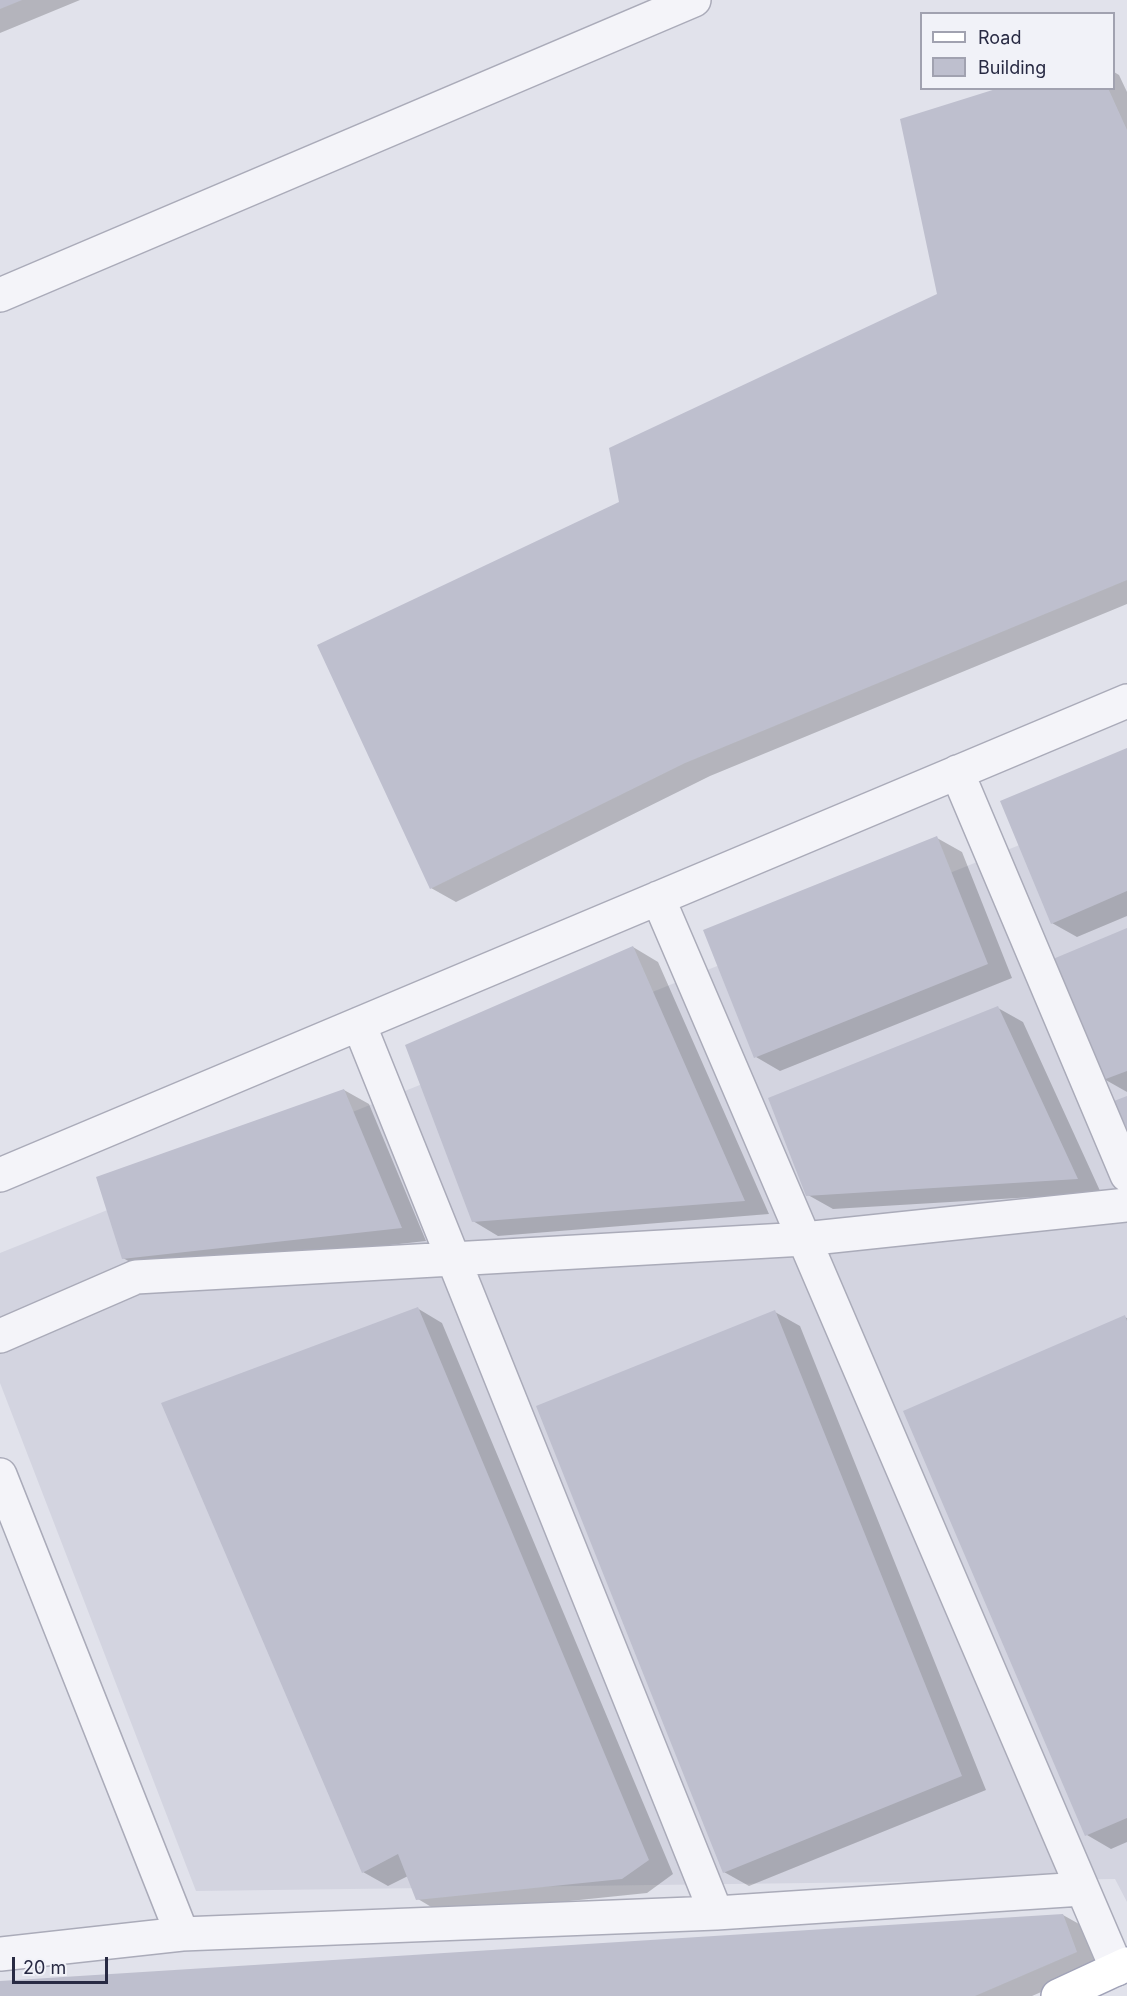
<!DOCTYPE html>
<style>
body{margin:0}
#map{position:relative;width:1127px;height:1996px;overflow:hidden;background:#e1e2eb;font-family:Inter,sans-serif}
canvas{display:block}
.legend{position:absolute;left:920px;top:12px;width:195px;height:78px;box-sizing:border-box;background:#f1f2f8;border:2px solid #a1a2b0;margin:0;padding:8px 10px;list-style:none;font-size:18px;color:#282a43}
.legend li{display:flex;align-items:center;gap:12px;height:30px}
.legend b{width:30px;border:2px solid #a1a2b0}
.scale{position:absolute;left:12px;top:1957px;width:96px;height:27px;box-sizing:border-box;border:3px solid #282a43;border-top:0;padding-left:8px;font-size:18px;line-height:21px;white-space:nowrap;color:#282a43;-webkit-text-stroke:4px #f1f2f8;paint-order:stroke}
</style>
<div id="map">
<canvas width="1127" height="1996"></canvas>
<ul class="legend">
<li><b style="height:8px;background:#fff"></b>Road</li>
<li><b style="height:16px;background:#bebfce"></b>Building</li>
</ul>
<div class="scale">20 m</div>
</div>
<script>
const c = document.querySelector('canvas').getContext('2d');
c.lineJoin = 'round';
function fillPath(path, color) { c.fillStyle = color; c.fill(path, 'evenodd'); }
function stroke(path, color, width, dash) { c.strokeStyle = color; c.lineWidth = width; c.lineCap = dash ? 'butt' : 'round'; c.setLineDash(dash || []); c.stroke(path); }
const built = new Path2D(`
 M 1127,802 L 1127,1902 L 1115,1879 L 196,1891 L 0,1383 L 0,1253 Z`);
const shadow = new Path2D(`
 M 0,0 L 80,0 L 0,33 Z
 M 1114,72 L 1119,75 L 1127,92 L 1127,604 L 710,776 L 456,902 L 431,888 L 621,503 L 939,295 L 1004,88 L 1114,88 Z
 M 1127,750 L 1127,916 L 1077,937 L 1052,923 Z
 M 937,838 L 962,852 L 1012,978 L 780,1071 L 756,1057 Z
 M 1127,930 L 1127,1092 L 1104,1079 Z
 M 633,947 L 658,962 L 769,1214 L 498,1236 L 473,1221 Z
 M 998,1008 L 1023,1022 L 1101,1193 L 833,1209 L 808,1195 Z
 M 344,1090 L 369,1104 L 426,1241 L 148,1272 L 123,1258 Z
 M 417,1308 L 442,1323 L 673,1874 L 647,1893 L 443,1914 L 418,1899 L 408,1876 L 388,1886 L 363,1872 Z
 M 775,1312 L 800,1326 L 986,1790 L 749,1886 L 724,1872 Z
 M 1124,1317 L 1127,1318 L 1127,1842 L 1111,1849 L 1087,1835 Z
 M 1063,1915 L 1088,1929 L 1101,1966 L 1032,1996 L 0,1996 L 0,1983 Z`);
const building = new Path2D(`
 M 0,0 L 22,0 L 0,9 Z
 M 999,88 L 1108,88 L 1127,130 L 1127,580 L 685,763 L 430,889 L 317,645 L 619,502 L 609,448 L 937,294 L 900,119 Z
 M 1127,748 L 1127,891 L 1051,924 L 1000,801 Z
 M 937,836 L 988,964 L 754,1058 L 703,930 Z
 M 1127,928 L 1127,1071 L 1103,1080 L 1053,959 Z
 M 633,946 L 745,1201 L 472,1222 L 405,1045 Z
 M 998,1006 L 1078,1179 L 806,1196 L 768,1098 Z
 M 344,1089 L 402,1228 L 122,1259 L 96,1177 Z
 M 1127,1096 L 1127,1129 L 1114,1101 Z
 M 418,1307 L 649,1860 L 622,1879 L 416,1900 L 398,1854 L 362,1873 L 161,1403 Z
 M 775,1310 L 962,1776 L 723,1873 L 536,1406 Z
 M 1125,1315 L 1127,1321 L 1127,1818 L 1085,1836 L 903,1411 Z
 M 1063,1914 L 1077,1952 L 975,1996 L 0,1996 L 0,1981 Z`);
const minor = new Path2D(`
 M 0,295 L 694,0
 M 957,772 L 1127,1175
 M 658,898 L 1117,1969
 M 359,1024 L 716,1913
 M 0,1175 L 1127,701
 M 0,1336 L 136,1277 L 804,1239 L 1127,1205
 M 0,1475 L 182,1934
 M 0,1954 L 182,1934 L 716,1913 L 1082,1889`);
const major = new Path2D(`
 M 1058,1996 L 1127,1964`);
fillPath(built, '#d3d4e0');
fillPath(shadow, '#0003');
fillPath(building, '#bebfce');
stroke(minor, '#aaabb9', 36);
stroke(major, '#a0a2b7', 36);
stroke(minor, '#f4f4f9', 33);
stroke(major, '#fff', 33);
</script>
